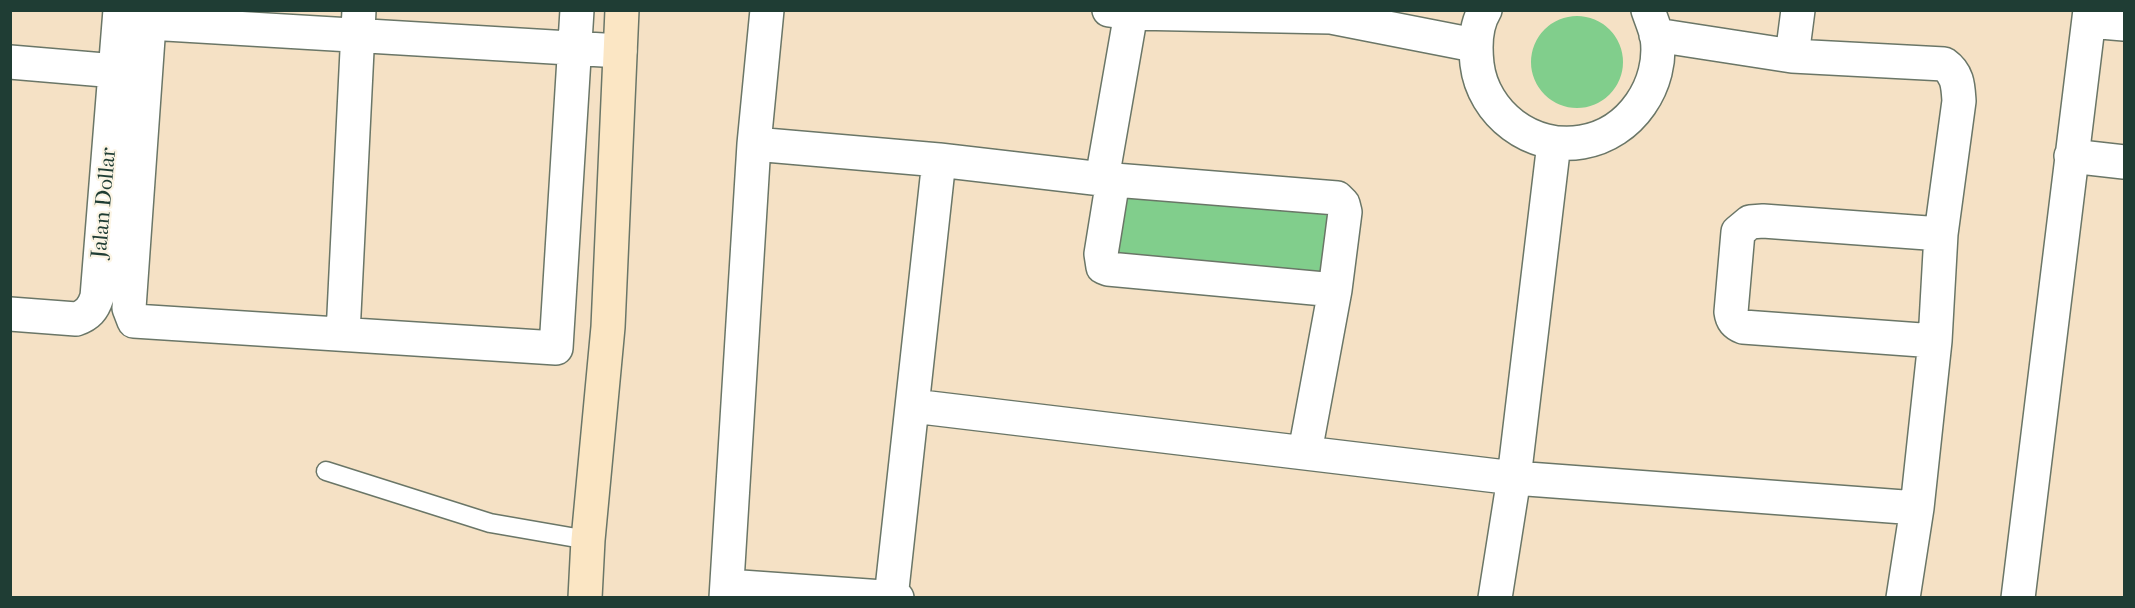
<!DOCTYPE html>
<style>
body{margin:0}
#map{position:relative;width:2135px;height:608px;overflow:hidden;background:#f5e1c5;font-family:"IM FELL French Canon",serif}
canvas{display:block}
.frame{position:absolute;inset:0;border:12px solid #1f3d34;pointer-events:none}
</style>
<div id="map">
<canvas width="2135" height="608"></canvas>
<div class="frame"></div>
</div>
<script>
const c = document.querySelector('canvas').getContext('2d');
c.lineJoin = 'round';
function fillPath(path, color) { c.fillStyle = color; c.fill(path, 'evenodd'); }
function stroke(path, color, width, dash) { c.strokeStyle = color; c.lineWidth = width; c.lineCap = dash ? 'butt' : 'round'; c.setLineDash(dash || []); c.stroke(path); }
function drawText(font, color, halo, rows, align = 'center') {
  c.font = font + ' "IM FELL French Canon",serif'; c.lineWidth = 4.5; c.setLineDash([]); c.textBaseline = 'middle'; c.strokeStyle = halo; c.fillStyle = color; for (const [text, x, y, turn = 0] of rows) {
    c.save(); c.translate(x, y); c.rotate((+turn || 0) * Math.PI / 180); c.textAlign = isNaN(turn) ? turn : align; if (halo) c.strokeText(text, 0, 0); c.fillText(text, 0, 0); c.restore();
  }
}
const green = new Path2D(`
 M1531 62a46 46 0 1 1 92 0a46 46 0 1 1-92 0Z
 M 1113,182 L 1339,202 L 1334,289 L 1103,266 Z`);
const lane = new Path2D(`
 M 326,471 L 490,523 L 588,540`);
const street = new Path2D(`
 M 150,10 L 129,308 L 134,321 L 556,348 L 577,10
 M 1109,10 L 1131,13 L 1331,17 L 1474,45
 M 1485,10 C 1475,26 1475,46 1477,64 C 1483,114 1532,151 1582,142 C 1631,134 1664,84 1657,37 C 1655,28 1651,19 1648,10
 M 2089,21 L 2124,24
 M 149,23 L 620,51
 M 1656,35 L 1792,56 L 1944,64 C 1958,74 1958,86 1959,101 L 1941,234 L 1935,341 L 1917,508 L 1903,598
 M 1792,56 L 1798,10
 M 10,62 L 116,71
 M 754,144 L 939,160 L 1102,179 L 1337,198 L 1343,204 L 1345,212 L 1335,290 L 1305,452
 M 2071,156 L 2124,162
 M 1102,179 L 1131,13
 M 1113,180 L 1101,254 L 1103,267 L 1108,269 L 1335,290
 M 10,314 L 76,319 C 88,315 93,309 97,297 L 120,10
 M 343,334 L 359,10
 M 1935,341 L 1743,327 C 1735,324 1732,320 1731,312 L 1738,232 L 1750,222 L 1763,221 L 1941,234
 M 913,406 L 1514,478 L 1917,508
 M 727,586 L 897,598
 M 726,598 L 754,144 L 767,10
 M 891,598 L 939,160
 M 1495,598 L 1514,478 L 1554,143
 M 2018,598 L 2090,10`);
const secondary = new Path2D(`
 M 585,598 L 588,540 L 608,327 L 622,10`);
const streetNames = [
 ["Jalan Dollar",105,203,-85]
];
fillPath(green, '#81ce8c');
stroke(lane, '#6a7667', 21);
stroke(street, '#6a7667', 36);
stroke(secondary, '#6a7667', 36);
stroke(lane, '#fff', 18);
stroke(street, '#fff', 33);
stroke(secondary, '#fbe6c4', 33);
drawText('22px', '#1f3d34', '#fcf5e5', streetNames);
</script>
